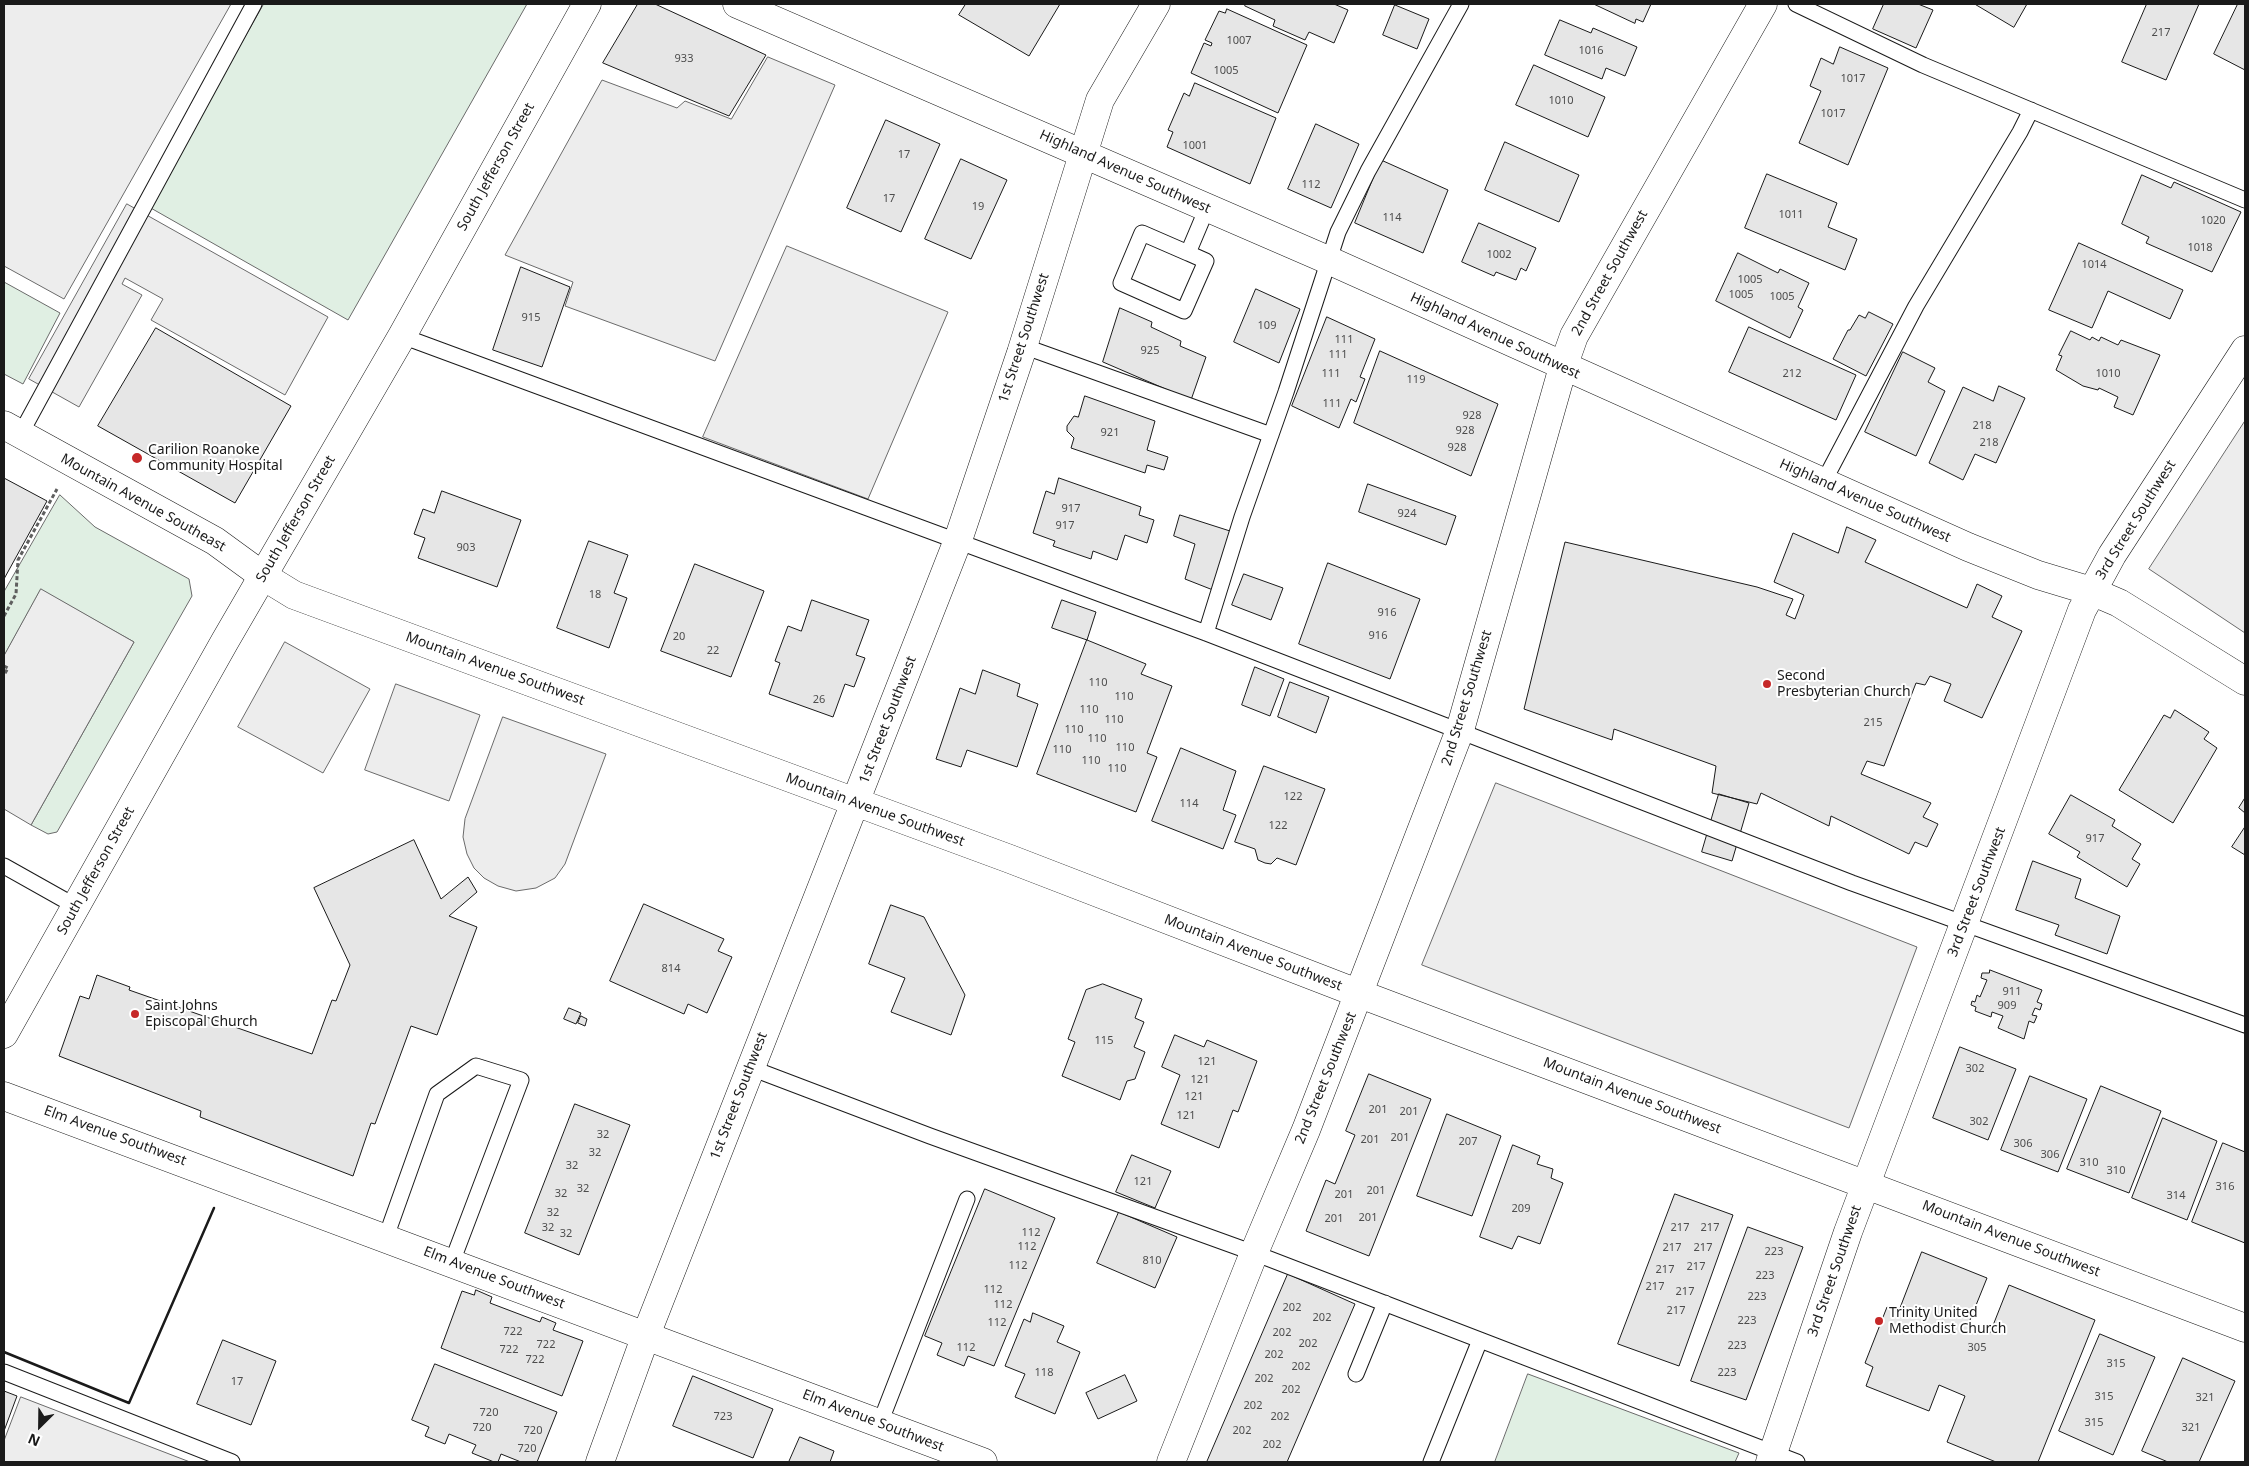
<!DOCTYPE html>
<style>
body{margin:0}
#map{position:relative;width:2249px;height:1466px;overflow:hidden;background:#fff;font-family:"Noto Sans",sans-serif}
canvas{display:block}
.frame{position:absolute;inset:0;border:5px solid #1a1a1a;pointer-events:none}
.north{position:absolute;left:15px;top:1401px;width:50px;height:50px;-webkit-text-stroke:4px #fff;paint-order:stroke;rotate:203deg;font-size:14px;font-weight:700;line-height:20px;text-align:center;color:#1a1a1a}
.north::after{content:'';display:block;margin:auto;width:18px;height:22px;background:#1a1a1a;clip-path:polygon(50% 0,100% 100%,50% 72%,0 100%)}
</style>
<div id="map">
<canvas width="2249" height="1466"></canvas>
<div class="frame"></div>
<div class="north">N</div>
</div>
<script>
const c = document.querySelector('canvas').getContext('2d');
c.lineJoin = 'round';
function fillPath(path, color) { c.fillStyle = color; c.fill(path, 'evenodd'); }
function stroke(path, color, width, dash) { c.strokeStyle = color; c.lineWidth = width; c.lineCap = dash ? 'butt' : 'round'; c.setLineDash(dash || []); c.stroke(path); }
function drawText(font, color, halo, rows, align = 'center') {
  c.font = font + ' "Noto Sans",sans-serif'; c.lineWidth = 4; c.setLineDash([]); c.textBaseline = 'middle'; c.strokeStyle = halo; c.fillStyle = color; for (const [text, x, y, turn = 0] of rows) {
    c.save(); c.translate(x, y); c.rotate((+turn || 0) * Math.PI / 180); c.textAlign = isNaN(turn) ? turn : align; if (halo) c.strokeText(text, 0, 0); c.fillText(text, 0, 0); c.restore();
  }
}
const green = new Path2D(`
 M 264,4 L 527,4 L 348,320 L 149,207 Z
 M 4,282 L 60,313 L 23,384 L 4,374 Z
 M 60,495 L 95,527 L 189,579 L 192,596 L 57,832 L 48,834 L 31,825 L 134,642 L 41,590 L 4,656 L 4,592 Z
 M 1528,1374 L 1739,1453 L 1735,1462 L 1495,1462 Z`);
const parking = new Path2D(`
 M 4,4 L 231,4 L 64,299 L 4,266 Z
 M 768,57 L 835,85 L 715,361 L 565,306 L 573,282 L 505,255 L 602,80 L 677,108 L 685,101 L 731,119 Z
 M 127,204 L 328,317 L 285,395 L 151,320 L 163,299 L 125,278 L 122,284 L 142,295 L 79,407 L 29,379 Z
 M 787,246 L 948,312 L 868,499 L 703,437 Z
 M 2245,421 L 2245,633 L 2149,569 Z
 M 41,589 L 134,642 L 31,825 L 4,809 L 4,656 Z
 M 285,642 L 370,689 L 323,773 L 238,727 Z
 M 396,684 L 480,715 L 449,801 L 365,770 Z
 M 503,717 L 606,754 L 565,864 L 555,878 L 536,888 L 516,891 L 498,886 L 484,878 L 474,868 L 467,854 L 463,837 L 465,819 Z
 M 1496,783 L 1917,947 L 1849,1128 L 1422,965 Z
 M 21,1397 L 190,1462 L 7,1462 L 4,1461 L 4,1441 Z`);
const building = new Path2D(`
 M 638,4 L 655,4 L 766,55 L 729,116 L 603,63 Z
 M 966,4 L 1060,4 L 1029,56 L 959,15 Z
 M 1246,4 L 1334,4 L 1348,10 L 1334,43 L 1309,32 L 1305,40 L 1273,26 L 1275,20 L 1245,6 Z
 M 1594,4 L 1651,4 L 1643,22 L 1636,19 L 1635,23 Z
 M 1884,4 L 1918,4 L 1933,10 L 1916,48 L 1873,29 Z
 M 1975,4 L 2027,4 L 2014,27 Z
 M 2147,4 L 2199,4 L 2166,80 L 2122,62 Z
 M 2238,4 L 2245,4 L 2245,70 L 2214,54 Z
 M 1395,5 L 1429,19 L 1417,49 L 1383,35 Z
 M 1227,9 L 1307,45 L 1278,113 L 1191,73 L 1204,43 L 1211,46 L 1212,43 L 1205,40 L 1219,11 L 1225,13 Z
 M 1560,20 L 1591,33 L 1593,28 L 1637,47 L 1625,76 L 1606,68 L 1602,79 L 1545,55 Z
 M 1840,47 L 1888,68 L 1848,165 L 1799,143 L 1821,91 L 1810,86 L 1821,58 L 1833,64 Z
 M 1534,65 L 1605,97 L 1588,137 L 1516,105 Z
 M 1195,83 L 1276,118 L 1250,184 L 1167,147 L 1173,132 L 1168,130 L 1184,93 L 1189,96 Z
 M 886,120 L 940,144 L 901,232 L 847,208 Z
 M 1316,124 L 1359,144 L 1331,208 L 1288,189 Z
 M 1505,142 L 1579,175 L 1559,222 L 1485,190 Z
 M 961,159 L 1007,180 L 971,259 L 925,239 Z
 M 1381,160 L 1448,190 L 1423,253 L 1355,223 Z
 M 1767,174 L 1837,203 L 1828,227 L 1857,239 L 1845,270 L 1745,228 Z
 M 2142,175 L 2171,188 L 2174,182 L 2241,212 L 2212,272 L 2146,243 L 2149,237 L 2122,224 Z
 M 1479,223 L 1536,248 L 1526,271 L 1521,268 L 1516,280 L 1496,272 L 1494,276 L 1462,262 Z
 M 2079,243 L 2183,290 L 2170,319 L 2108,291 L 2092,328 L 2049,310 Z
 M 1738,253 L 1778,273 L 1780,269 L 1809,283 L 1798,307 L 1803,310 L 1790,338 L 1716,301 Z
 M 521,267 L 570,287 L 542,367 L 493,350 Z
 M 1256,289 L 1300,309 L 1279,363 L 1234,342 Z
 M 1120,308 L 1152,322 L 1151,327 L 1181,341 L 1180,346 L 1206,357 L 1191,400 L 1103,362 Z
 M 1869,312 L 1893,324 L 1866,376 L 1833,359 L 1848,330 L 1850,330 L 1859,315 L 1865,318 Z
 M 1327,317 L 1375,339 L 1360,377 L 1365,379 L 1356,402 L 1351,399 L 1339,428 L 1292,406 Z
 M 1749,327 L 1856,375 L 1836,420 L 1729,372 Z
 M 156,328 L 291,406 L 235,503 L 98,426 Z
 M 2071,331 L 2090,340 L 2092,337 L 2099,341 L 2101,337 L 2118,345 L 2121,340 L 2160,355 L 2133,415 L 2114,407 L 2118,397 L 2099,388 L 2098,390 L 2083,386 L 2056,370 L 2062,356 L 2059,355 Z
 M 1380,351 L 1498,404 L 1471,476 L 1354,423 Z
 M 1903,352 L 1935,368 L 1928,382 L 1945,391 L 1916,456 L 1865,432 Z
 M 1999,386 L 2025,398 L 1996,463 L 1975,454 L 1963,480 L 1929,463 L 1963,387 L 1993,401 Z
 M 1085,396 L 1155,421 L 1147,450 L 1168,457 L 1164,470 L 1147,465 L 1145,473 L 1071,448 L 1074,438 L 1067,431 L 1067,426 L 1074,416 L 1078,417 Z
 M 4,478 L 47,501 L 4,579 Z
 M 1059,478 L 1141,507 L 1139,515 L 1154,520 L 1147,543 L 1125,535 L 1117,560 L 1093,551 L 1091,559 L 1053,546 L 1055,541 L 1033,533 L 1046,491 L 1054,494 Z
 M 1368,484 L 1456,516 L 1446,545 L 1359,512 Z
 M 442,491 L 521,520 L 497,587 L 418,558 L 425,538 L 414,534 L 423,509 L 434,513 Z
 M 1180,515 L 1230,531 L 1213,590 L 1185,579 L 1195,544 L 1174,536 Z
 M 1847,527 L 1876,540 L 1865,562 L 1967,608 L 1977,584 L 2002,596 L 1992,617 L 2022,631 L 1982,718 L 1944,701 L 1951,684 L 1930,676 L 1925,685 L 1916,683 L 1884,766 L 1867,761 L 1861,774 L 1931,803 L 1923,817 L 1938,824 L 1927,847 L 1915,842 L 1909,854 L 1831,816 L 1829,826 L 1761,793 L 1757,804 L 1712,793 L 1716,766 L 1614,729 L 1612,740 L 1524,709 L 1565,542 L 1757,587 L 1793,599 L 1786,615 L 1795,619 L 1804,595 L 1774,582 L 1793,533 L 1838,553 Z
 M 589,541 L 628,555 L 614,593 L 627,598 L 609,648 L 557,628 Z
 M 1328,563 L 1420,599 L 1390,679 L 1299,644 Z
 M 695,564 L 764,591 L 731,677 L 661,651 Z
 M 1244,574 L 1283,588 L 1271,620 L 1232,605 Z
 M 812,600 L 869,620 L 856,655 L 865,658 L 854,687 L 845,684 L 833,717 L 769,694 L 780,663 L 775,661 L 788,626 L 801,631 Z
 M 1062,600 L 1096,612 L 1087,640 L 1052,628 Z
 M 1087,640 L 1146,664 L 1141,674 L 1172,686 L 1147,753 L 1157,757 L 1136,812 L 1037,774 Z
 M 1255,667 L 1284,679 L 1270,716 L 1242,705 Z
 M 983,670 L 1020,684 L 1017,696 L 1038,704 L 1017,767 L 967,750 L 961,767 L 936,759 L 960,688 L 975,694 Z
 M 1290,682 L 1329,697 L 1316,733 L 1278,717 Z
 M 2175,710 L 2209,732 L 2204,739 L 2217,748 L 2173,823 L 2119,790 L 2164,715 L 2170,718 Z
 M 1181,748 L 1236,771 L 1223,810 L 1236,815 L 1223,849 L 1152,821 Z
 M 1264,766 L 1325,789 L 1296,865 L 1277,858 L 1271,864 L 1265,863 L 1258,860 L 1255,849 L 1235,842 Z
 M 1719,794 L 1749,803 L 1732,861 L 1702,852 Z
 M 2071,795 L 2115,820 L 2112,826 L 2141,844 L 2132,859 L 2140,864 L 2127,887 L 2077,857 L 2080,852 L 2049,834 Z
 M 2245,798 L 2245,813 L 2239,808 Z
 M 2245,827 L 2245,855 L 2232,847 Z
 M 414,840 L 441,899 L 468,877 L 477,892 L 449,916 L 477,927 L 437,1035 L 411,1026 L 375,1124 L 371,1123 L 353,1176 L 200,1117 L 201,1111 L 59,1056 L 80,996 L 89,999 L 97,975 L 130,987 L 129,990 L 312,1054 L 332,1000 L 336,1001 L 350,965 L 314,888 Z
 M 2033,861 L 2081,879 L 2075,898 L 2120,916 L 2107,954 L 2055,935 L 2059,925 L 2016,910 Z
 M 644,904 L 724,939 L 718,951 L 732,957 L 707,1013 L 688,1004 L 684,1014 L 610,981 Z
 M 891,905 L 924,917 L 965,995 L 951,1035 L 891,1012 L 905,978 L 869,964 Z
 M 1990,970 L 2042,990 L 2037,1002 L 2042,1004 L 2040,1010 L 2035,1008 L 2032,1015 L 2037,1016 L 2034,1023 L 2029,1021 L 2024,1039 L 1998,1028 L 2003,1016 L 1992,1012 L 1991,1017 L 1975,1011 L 1976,1007 L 1971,1005 L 1972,1001 L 1975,1002 L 1977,995 L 1980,997 L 1987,980 L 1981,978 L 1982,973 L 1989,973 Z
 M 1103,984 L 1142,999 L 1135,1018 L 1144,1022 L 1134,1047 L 1145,1052 L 1135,1079 L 1127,1081 L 1120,1100 L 1062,1076 L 1075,1042 L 1068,1039 L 1086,990 Z
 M 569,1008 L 581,1013 L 576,1024 L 564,1019 Z
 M 581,1016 L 587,1019 L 585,1026 L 578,1023 Z
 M 1175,1035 L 1204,1047 L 1207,1040 L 1257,1061 L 1238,1112 L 1233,1110 L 1219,1148 L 1161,1124 L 1180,1075 L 1162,1067 Z
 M 1960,1047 L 2016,1069 L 1988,1140 L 1933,1118 Z
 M 1369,1074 L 1431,1099 L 1369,1256 L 1306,1231 L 1326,1180 L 1335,1184 L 1355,1135 L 1346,1131 Z
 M 2030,1076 L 2087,1099 L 2058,1172 L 2001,1150 Z
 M 2101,1086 L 2161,1111 L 2129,1193 L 2067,1169 Z
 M 575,1104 L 630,1125 L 579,1255 L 525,1233 Z
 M 1447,1114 L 1501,1136 L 1472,1216 L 1417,1196 Z
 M 2163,1118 L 2217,1141 L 2187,1220 L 2132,1198 Z
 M 2223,1143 L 2245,1152 L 2245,1243 L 2192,1222 Z
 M 1513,1145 L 1540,1156 L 1537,1164 L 1553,1169 L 1551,1178 L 1563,1183 L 1540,1244 L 1518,1236 L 1512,1249 L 1480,1237 Z
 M 1132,1155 L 1171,1171 L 1155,1208 L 1116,1192 Z
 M 985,1189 L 1055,1218 L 994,1366 L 968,1356 L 964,1366 L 937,1355 L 942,1343 L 925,1336 Z
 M 1675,1194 L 1733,1215 L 1679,1366 L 1618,1344 Z
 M 1119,1212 L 1177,1237 L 1155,1288 L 1097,1263 Z
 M 1748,1227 L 1803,1247 L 1746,1400 L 1691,1381 Z
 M 1922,1252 L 1987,1278 L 1968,1325 L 1990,1333 L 2009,1285 L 2095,1320 L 2038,1462 L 1996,1462 L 1947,1442 L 1965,1396 L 1939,1385 L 1929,1411 L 1866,1386 L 1873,1367 L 1865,1363 L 1887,1307 L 1898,1312 Z
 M 1288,1274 L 1355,1304 L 1287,1462 L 1207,1462 Z
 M 476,1290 L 492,1297 L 490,1303 L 540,1322 L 542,1317 L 556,1323 L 553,1330 L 583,1341 L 562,1396 L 441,1348 L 462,1291 L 474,1295 Z
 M 1033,1313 L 1064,1326 L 1057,1342 L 1080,1352 L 1055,1414 L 1015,1397 L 1025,1374 L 1005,1366 L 1024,1319 L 1030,1322 Z
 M 2100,1334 L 2155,1357 L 2113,1455 L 2059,1431 Z
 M 223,1340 L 276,1361 L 251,1425 L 197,1404 Z
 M 2183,1358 L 2235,1381 L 2199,1462 L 2168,1462 L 2142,1451 Z
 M 435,1364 L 557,1412 L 537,1462 L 521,1462 L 501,1454 L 498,1462 L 494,1462 L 472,1453 L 476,1445 L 449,1434 L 445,1444 L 425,1436 L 429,1427 L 412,1420 Z
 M 1125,1375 L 1137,1401 L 1098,1419 L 1086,1393 Z
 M 693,1376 L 773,1409 L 753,1458 L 673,1426 Z
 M 4,1391 L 17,1396 L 4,1431 Z
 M 800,1437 L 834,1451 L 830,1462 L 789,1462 Z`);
const path = new Path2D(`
 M 4,616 L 16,594 L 18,560 L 57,489
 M 4,666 L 8,668 L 4,675`);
const service = new Path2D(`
 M 1796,4 L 1923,65 L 2245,200
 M 1188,253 L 1206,261 L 1184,311 L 1121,283 L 1142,233 L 1188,253 L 1207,208
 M 402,336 L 1206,633 L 1852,883 L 2245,1025
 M 1023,346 L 1271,435
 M 20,435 L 254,4
 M 1823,483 L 1916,306 L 2020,132 L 2031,110
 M 1206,633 L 1242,517 L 1286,392 L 1338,232 L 1368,171 L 1461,4
 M 4,866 L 77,907
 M 751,1068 L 930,1136 L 1254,1253 L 1797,1462
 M 386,1237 L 437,1094 L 476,1066 L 521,1080 L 452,1262
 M 4,1372 L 232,1462
 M 1356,1374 L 1385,1303
 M 880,1423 L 967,1199
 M 1431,1462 L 1480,1340`);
const minor = new Path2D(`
 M 737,4 L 1328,260 L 1968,547 L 2038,575 L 2091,591 L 2119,603 L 2245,681
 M 4,425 L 215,541 L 263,576 L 294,595 L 1010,859 L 1360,994 L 2245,1328
 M 600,1462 L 646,1335 L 958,540 L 1021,353 L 1100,100 L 1156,4
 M 1171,1462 L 1254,1253 L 1306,1130 L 1460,730 L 1563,367 L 1574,336 L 1763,4
 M 1770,1462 L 1848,1232 L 2082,610 L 2112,555 L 2245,350`);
const secondary = new Path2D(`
 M 4,1034 L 225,641 L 402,336 L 587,4`);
const primary = new Path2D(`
 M 4,1096 L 983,1462`);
const wall = new Path2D(`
 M 4,1352 L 129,1403 L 214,1208`);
const markers = [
 [137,458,6,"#c62828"],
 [1767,684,5,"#c62828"],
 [135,1014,5,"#c62828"],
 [1879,1321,5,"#c62828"]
];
const numberNames = [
 ["217",2161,33],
 ["1007",1239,41],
 ["1016",1591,51],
 ["933",684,59],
 ["1005",1226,71],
 ["1017",1853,79],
 ["1010",1561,101],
 ["1017",1833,114],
 ["1001",1195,146],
 ["17",904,155],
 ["112",1311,185],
 ["17",889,199],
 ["19",978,207],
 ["1011",1791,215],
 ["114",1392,218],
 ["1020",2213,221],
 ["1018",2200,248],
 ["1002",1499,255],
 ["1014",2094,265],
 ["1005",1750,280],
 ["1005",1741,295],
 ["1005",1782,297],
 ["915",531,318],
 ["109",1267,326],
 ["111",1344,340],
 ["925",1150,351],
 ["111",1338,355],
 ["111",1331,374],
 ["212",1792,374],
 ["1010",2108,374],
 ["119",1416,380],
 ["111",1332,404],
 ["928",1472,416],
 ["218",1982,426],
 ["928",1465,431],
 ["921",1110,433],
 ["218",1989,443],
 ["928",1457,448],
 ["917",1071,509],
 ["924",1407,514],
 ["917",1065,526],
 ["903",466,548],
 ["18",595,595],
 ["916",1387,613],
 ["916",1378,636],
 ["20",679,637],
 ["22",713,651],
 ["110",1098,683],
 ["110",1124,697],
 ["26",819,700],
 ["110",1089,710],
 ["110",1114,720],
 ["215",1873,723],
 ["110",1074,730],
 ["110",1097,739],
 ["110",1125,748],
 ["110",1062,750],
 ["110",1091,761],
 ["110",1117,769],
 ["122",1293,797],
 ["114",1189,804],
 ["122",1278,826],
 ["917",2095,839],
 ["814",671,969],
 ["911",2012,992],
 ["909",2007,1006],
 ["115",1104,1041],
 ["121",1207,1062],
 ["302",1975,1069],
 ["121",1200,1080],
 ["121",1194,1097],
 ["201",1378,1110],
 ["201",1409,1112],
 ["121",1186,1116],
 ["302",1979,1122],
 ["32",603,1135],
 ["201",1400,1138],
 ["201",1370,1140],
 ["207",1468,1142],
 ["306",2023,1144],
 ["32",595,1153],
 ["306",2050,1155],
 ["310",2089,1163],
 ["32",572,1166],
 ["310",2116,1171],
 ["121",1143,1182],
 ["316",2225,1187],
 ["32",583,1189],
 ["201",1376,1191],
 ["32",561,1194],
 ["201",1344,1195],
 ["314",2176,1196],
 ["209",1521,1209],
 ["32",553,1213],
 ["201",1368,1218],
 ["201",1334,1219],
 ["32",548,1228],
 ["217",1680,1228],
 ["217",1710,1228],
 ["112",1031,1233],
 ["32",566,1234],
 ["112",1027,1247],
 ["217",1672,1248],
 ["217",1703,1248],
 ["223",1774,1252],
 ["810",1152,1261],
 ["112",1018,1266],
 ["217",1696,1267],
 ["217",1665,1270],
 ["223",1765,1276],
 ["217",1655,1287],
 ["112",993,1290],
 ["217",1685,1292],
 ["223",1757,1297],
 ["112",1003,1305],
 ["202",1292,1308],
 ["217",1676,1311],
 ["202",1322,1318],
 ["223",1747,1321],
 ["112",997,1323],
 ["722",513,1332],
 ["202",1282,1333],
 ["202",1308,1344],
 ["722",546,1345],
 ["223",1737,1346],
 ["112",966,1348],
 ["305",1977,1348],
 ["722",509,1350],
 ["202",1274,1355],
 ["722",535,1360],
 ["315",2116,1364],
 ["202",1301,1367],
 ["118",1044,1373],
 ["223",1727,1373],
 ["202",1264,1379],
 ["17",237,1382],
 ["202",1291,1390],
 ["315",2104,1397],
 ["321",2205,1398],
 ["202",1253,1406],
 ["720",489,1413],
 ["723",723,1417],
 ["202",1280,1417],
 ["315",2094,1423],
 ["720",482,1428],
 ["321",2191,1428],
 ["720",533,1431],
 ["202",1242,1431],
 ["202",1272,1445],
 ["720",527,1449]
];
const streetNames = [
 ["South Jefferson Street",496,167,-61],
 ["Highland Avenue Southwest",1125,172,24],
 ["2nd Street Southwest",1610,273,-61],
 ["Highland Avenue Southwest",1495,336,25],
 ["1st Street Southwest",1024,338,-72],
 ["Highland Avenue Southwest",1865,501,24],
 ["Mountain Avenue Southeast",143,503,29],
 ["South Jefferson Street",296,519,-60],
 ["3rd Street Southwest",2136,520,-58],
 ["Mountain Avenue Southwest",495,669,20],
 ["2nd Street Southwest",1467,698,-73],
 ["1st Street Southwest",888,720,-69],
 ["Mountain Avenue Southwest",875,810,20],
 ["South Jefferson Street",96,871,-61],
 ["3rd Street Southwest",1977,892,-69],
 ["Mountain Avenue Southwest",1253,953,21],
 ["2nd Street Southwest",1326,1078,-68],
 ["1st Street Southwest",739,1096,-69],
 ["Mountain Avenue Southwest",1632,1096,21],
 ["Elm Avenue Southwest",115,1136,20],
 ["Mountain Avenue Southwest",2011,1239,21],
 ["3rd Street Southwest",1835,1271,-71],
 ["Elm Avenue Southwest",494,1278,21],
 ["Elm Avenue Southwest",873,1421,21]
];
const poiNames = [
 ["Carilion Roanoke",148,450],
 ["Community Hospital",148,466],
 ["Second",1777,676],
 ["Presbyterian Church",1777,692],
 ["Saint Johns",145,1006],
 ["Episcopal Church",145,1022],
 ["Trinity United",1889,1313],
 ["Methodist Church",1889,1329]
];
fillPath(green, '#e0efe3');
stroke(green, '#6a6a6a', 1);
fillPath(parking, '#ededed');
stroke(parking, '#6a6a6a', 1);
fillPath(building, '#e6e6e6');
stroke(building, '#1a1a1a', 1);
stroke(service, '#1a1a1a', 17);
stroke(minor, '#1a1a1a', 29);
stroke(secondary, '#1a1a1a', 29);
stroke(primary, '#1a1a1a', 29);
stroke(path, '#5f5f5f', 3, [4, 2.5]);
stroke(service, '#fff', 15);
stroke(minor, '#fff', 28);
stroke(secondary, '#fff', 28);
stroke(primary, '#fff', 28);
stroke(wall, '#1a1a1a', 2.5);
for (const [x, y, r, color] of markers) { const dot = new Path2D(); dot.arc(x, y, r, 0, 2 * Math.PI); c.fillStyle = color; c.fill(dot); stroke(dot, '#fff', 2); }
drawText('11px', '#4d4d4d', null, numberNames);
drawText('14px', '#1a1a1a', '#fff', streetNames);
drawText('14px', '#1a1a1a', '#fff', poiNames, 'left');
</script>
